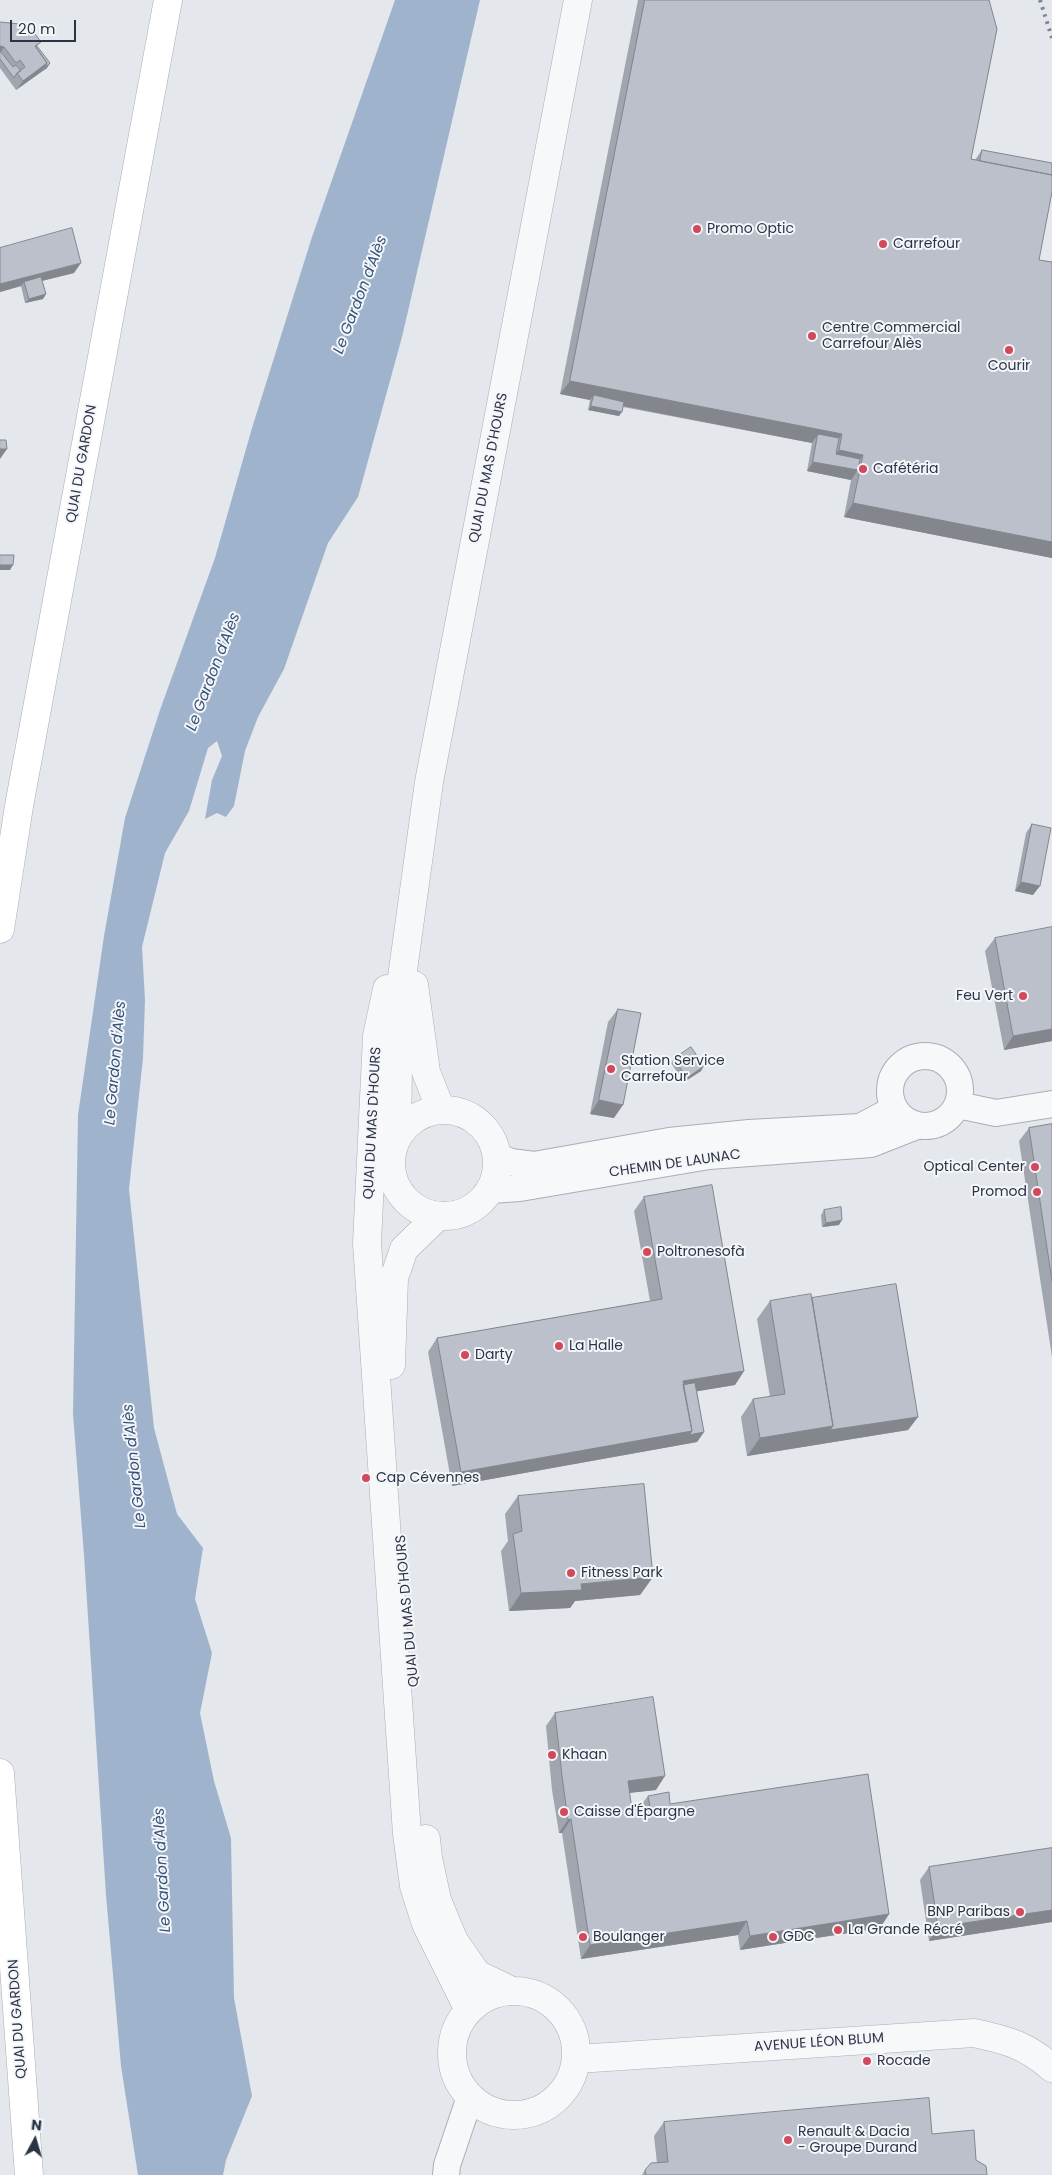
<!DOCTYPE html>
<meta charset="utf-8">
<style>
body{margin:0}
#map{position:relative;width:1052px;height:2175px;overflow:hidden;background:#e4e7ec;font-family:Poppins,sans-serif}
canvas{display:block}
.north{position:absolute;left:10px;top:2115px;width:50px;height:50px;-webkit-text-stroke:4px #f4f6f9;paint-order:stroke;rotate:6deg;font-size:14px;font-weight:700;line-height:20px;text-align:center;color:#2b3445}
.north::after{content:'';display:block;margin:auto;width:18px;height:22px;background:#2b3445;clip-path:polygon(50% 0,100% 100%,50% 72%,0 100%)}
.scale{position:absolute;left:10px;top:20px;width:66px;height:22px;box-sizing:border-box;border:2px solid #2b3445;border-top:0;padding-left:6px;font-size:15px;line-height:18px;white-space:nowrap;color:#2b3445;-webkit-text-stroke:4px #f4f6f9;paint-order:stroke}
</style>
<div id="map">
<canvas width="1052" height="2175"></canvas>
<div class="north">N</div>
<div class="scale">20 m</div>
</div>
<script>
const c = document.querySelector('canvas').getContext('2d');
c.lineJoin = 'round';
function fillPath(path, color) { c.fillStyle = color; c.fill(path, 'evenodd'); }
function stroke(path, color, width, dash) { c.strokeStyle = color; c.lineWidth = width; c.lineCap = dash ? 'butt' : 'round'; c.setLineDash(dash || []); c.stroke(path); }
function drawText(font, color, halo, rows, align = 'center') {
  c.font = font + ' Poppins,sans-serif'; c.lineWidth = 4; c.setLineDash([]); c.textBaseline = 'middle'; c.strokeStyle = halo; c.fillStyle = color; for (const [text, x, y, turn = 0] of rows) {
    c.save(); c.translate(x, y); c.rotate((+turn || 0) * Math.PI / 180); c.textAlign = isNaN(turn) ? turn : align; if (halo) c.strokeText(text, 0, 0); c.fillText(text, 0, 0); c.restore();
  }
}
const water = new Path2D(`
 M 395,0 L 480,0 L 402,337 L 358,497 L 328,543 L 284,669 L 258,717 L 245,751 L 234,806 L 226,817 L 217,813 L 205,819 L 212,780 L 222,756 L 217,741 L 208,748 L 189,811 L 165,853 L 142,947 L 145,1000 L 143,1058 L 129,1189 L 154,1428 L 177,1514 L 203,1548 L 195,1599 L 212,1653 L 200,1713 L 214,1781 L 231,1838 L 234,1998 L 252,2096 L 226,2160 L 223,2175 L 138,2175 L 121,2066 L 106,1895 L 84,1555 L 73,1414 L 78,1115 L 104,936 L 125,818 L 160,710 L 215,558 L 252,428 L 312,237 Z`);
const minor = new Path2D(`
 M890 1091a35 35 0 1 1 70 0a35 35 0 1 1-70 0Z
 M 958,1105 L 996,1113 L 1052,1104
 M 497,1156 L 511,1162 L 534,1165 L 669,1141 L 749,1133 L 860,1127 L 894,1109
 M 490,1190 L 520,1188 L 709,1156 L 871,1144 L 917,1126
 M 446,2175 L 447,2165 L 470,2097`);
const tertiary = new Path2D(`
 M 414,985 L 426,1072 L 441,1110
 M 387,989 L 377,1036 L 367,1243 L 407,1834 L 414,1886 L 426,1924 L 469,2010
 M391 1163a53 53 0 1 1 106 0a53 53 0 1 1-106 0Z
 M 397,1136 L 399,999 L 429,782 L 578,0
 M 391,1365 L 394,1278 L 404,1249 L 438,1216
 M 426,1839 L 428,1858 L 437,1900 L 454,1941 L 477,1974 L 510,1990
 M452 2053a62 62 0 1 1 124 0a62 62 0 1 1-124 0Z
 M 577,2059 L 974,2033 C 1007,2040 1026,2045 1052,2068`);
const secondary = new Path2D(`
 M 0,929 L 19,806 L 168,0
 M 0,1773 L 29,2175`);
const rail = new Path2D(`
 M 1040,0 L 1052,38`);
const wall = new Path2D(`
 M 638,0 L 989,0 L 971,159 L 975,160 L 982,150 L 1039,260 L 1052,262 L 1052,558 L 844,517 L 851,480 L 807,471 L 812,443 L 623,407 L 619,416 L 588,410 L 590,400 L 560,394 Z
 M 0,22 L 27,36 L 41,42 L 37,46 L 50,63 L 47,68 L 16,90 L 0,68 Z
 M 0,248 L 74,273 L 42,281 L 46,294 L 43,299 L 25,303 L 21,286 L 0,292 Z
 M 1032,824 L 1033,895 L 1015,891 L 1026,833 Z
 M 995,938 L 1052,1041 L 1004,1050 L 985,951 Z
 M 618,1009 L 614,1118 L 590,1114 L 608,1022 Z
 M 674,1059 L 701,1071 L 684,1082 L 671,1063 Z
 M 1052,1124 L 1052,1357 L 1019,1141 L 1029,1128 Z
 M 644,1197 L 744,1371 L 735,1385 L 697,1391 L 704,1432 L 697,1442 L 452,1486 L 428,1352 L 437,1338 L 650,1301 L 634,1211 Z
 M 824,1210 L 839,1225 L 822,1227 L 821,1215 Z
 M 812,1298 L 918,1417 L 908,1430 L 747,1456 L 741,1417 L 753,1399 L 770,1397 L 757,1319 L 770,1301 Z
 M 518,1496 L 653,1577 L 640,1595 L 575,1601 L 570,1608 L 509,1611 L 501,1551 L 508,1541 L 505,1514 Z
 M 555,1713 L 656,1790 L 629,1793 L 632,1810 L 638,1809 L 648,1796 L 670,1804 L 889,1914 L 880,1928 L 740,1950 L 738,1935 L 581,1959 L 562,1833 L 559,1833 L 552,1790 L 546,1726 Z
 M 1052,1848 L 1052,1922 L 929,1941 L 920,1880 L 929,1867 Z
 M 664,2122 L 932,2134 L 976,2160 L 987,2175 L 642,2175 L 645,2170 L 657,2163 L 654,2136 Z`);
const shadedWall = new Path2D(`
 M 0,46 L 4,47 L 0,53 Z
 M 47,63 L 41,72 L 16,90 L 23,81 Z
 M 50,63 L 47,68 L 41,72 L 44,68 Z
 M 81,263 L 74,273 L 25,285 L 24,282 L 21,286 L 0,292 L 0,284 Z
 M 46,294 L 43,299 L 25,303 L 29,299 Z
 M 570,381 L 842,434 L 833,447 L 818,434 L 812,443 L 592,400 L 594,395 L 590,400 L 560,394 Z
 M 591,406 L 622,412 L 619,416 L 588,410 Z
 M 0,449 L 7,449 L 0,459 Z
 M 839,450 L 863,455 L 854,468 L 829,464 Z
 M 813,462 L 858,470 L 851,480 L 807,471 Z
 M 853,503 L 1052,542 L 1052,558 L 844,517 Z
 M 0,565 L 13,565 L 10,570 L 0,570 Z
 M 1021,882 L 1040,886 L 1033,895 L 1015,891 Z
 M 1052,1029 L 1052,1041 L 1004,1050 L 1013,1036 Z
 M 704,1066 L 701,1071 L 684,1082 L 687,1078 Z
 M 599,1100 L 623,1105 L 614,1118 L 590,1114 Z
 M 842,1220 L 839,1225 L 822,1227 L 826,1223 Z
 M 744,1371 L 735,1385 L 681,1394 L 683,1381 Z
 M 918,1417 L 908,1430 L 747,1456 L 760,1438 L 833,1426 Z
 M 692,1431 L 704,1432 L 697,1442 L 452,1486 L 461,1472 Z
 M 653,1577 L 640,1595 L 575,1601 L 570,1608 L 509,1611 L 521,1593 L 581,1584 Z
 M 665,1776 L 656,1790 L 618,1794 L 628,1781 Z
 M 571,1819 L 562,1833 L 559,1833 L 568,1820 Z
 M 1052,1910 L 1052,1922 L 929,1941 L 938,1927 Z
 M 889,1914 L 880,1928 L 740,1950 L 750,1936 Z
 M 747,1921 L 738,1935 L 581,1959 L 590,1945 Z`);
const building = new Path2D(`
 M 645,0 L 989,0 L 997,29 L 971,159 L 1052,175 L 1052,192 L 1039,260 L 1052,262 L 1052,542 L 853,503 L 863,455 L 839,450 L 842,434 L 570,381 Z
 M 0,22 L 19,24 L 27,36 L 33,31 L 41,42 L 35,46 L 47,63 L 23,81 L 17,73 L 25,67 L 20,60 L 16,63 L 4,47 L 0,46 Z
 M 37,46 L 50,63 L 44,68 L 47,63 L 36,47 Z
 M 0,52 L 1,52 L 13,67 L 16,65 L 21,71 L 17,73 L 14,78 L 0,59 Z
 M 982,150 L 1052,163 L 1052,175 L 980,161 Z
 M 72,228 L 81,263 L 0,284 L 0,248 Z
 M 41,277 L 46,294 L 29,299 L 24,282 Z
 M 594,395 L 624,402 L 622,412 L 591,406 Z
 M 818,434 L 839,438 L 836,454 L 860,459 L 858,470 L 813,462 Z
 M 0,440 L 6,440 L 7,449 L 0,449 Z
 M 0,555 L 14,555 L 13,565 L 0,565 Z
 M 1032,824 L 1051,828 L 1040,886 L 1021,882 Z
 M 1052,927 L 1052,1029 L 1013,1036 L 995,938 Z
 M 618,1009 L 641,1013 L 623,1105 L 599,1100 Z
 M 691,1047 L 704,1066 L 687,1078 L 674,1059 Z
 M 1052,1124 L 1052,1281 L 1029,1128 Z
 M 712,1185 L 744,1371 L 683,1381 L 692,1431 L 461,1472 L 437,1338 L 662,1299 L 644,1197 Z
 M 841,1207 L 842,1220 L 826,1223 L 824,1210 Z
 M 896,1284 L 918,1417 L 830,1430 L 833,1426 L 812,1298 Z
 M 811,1294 L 833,1426 L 760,1438 L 753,1399 L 785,1394 L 770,1301 Z
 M 695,1383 L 704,1432 L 689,1435 L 692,1431 L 683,1385 Z
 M 644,1484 L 653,1577 L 581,1584 L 582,1590 L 521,1593 L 513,1534 L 522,1531 L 518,1496 Z
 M 653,1697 L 665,1776 L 628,1781 L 632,1810 L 650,1807 L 648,1796 L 669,1792 L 670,1804 L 868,1774 L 889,1914 L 750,1936 L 747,1921 L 590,1945 L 571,1819 L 568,1820 L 562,1776 L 555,1713 Z
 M 1052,1848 L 1052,1910 L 938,1927 L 929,1867 Z
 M 929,2098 L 932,2134 L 974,2130 L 976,2160 L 986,2166 L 987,2175 L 646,2175 L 645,2170 L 651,2163 L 668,2162 L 664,2122 Z`);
const markers = [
 [697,229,5,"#d1495b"],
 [883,244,5,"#d1495b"],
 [812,336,5,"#d1495b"],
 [1009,350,5,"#d1495b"],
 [863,469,5,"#d1495b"],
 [1023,996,5,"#d1495b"],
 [611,1069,5,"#d1495b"],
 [1035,1167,5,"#d1495b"],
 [1037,1192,5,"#d1495b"],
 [647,1252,5,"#d1495b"],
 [559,1346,5,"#d1495b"],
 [465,1355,5,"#d1495b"],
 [366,1478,5,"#d1495b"],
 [571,1573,5,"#d1495b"],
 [552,1755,5,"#d1495b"],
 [564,1812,5,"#d1495b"],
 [1020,1912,5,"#d1495b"],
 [838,1930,5,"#d1495b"],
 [583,1937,5,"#d1495b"],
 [773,1937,5,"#d1495b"],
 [867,2061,5,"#d1495b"],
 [788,2140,5,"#d1495b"]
];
const poiNames = [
 ["Promo Optic",707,229],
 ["Carrefour",893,244],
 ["Centre Commercial",822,328],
 ["Carrefour Alès",822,344],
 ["Courir",1009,366,"center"],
 ["Cafétéria",873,469],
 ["Feu Vert",1013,996,"right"],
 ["Station Service",621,1061],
 ["Carrefour",621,1077],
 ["Optical Center",1025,1167,"right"],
 ["Promod",1027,1192,"right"],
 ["Poltronesofà",657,1252],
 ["La Halle",569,1346],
 ["Darty",475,1355],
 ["Cap Cévennes",376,1478],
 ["Fitness Park",581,1573],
 ["Khaan",562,1755],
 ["Caisse d'Épargne",574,1812],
 ["BNP Paribas",1010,1912,"right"],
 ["La Grande Récré",848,1930],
 ["Boulanger",593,1937],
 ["GDC",783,1937],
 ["Rocade",877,2061],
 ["Renault & Dacia",798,2132],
 ["- Groupe Durand",798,2148]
];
const streetNames = [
 ["QUAI DU GARDON",82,464,-80],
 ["QUAI DU MAS D'HOURS",489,468,-79],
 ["QUAI DU MAS D'HOURS",373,1123,-87],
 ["CHEMIN DE LAUNAC",675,1164,-8],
 ["QUAI DU MAS D'HOURS",408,1611,-95],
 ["QUAI DU GARDON",18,2019,-94],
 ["AVENUE LÉON BLUM",819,2043,-4]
];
const waterNames = [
 ["Le Gardon d'Alès",361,295,-69],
 ["Le Gardon d'Alès",214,672,-69],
 ["Le Gardon d'Alès",116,1063,-85],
 ["Le Gardon d'Alès",135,1466,-96],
 ["Le Gardon d'Alès",163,1870,-93]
];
fillPath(water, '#9fb4cc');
stroke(minor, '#a9aeb7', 28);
stroke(tertiary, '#a9aeb7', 29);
stroke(secondary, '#a9aeb7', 29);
stroke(minor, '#f7f8fa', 26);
stroke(tertiary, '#f7f8fa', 28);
stroke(secondary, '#fff', 28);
stroke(rail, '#7d8696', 4, [2.5, 5]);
fillPath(wall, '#a1a5ae');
fillPath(shadedWall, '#83868d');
fillPath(building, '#bbc0ca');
stroke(building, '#83868d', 1);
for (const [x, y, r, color] of markers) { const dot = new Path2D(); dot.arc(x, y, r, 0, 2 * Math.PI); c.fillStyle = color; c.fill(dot); stroke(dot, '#f4f6f9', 2); }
drawText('14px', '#2b3445', '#f4f6f9', poiNames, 'left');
drawText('14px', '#2b3445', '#f4f6f9', streetNames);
drawText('italic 15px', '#34527a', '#f4f6f9', waterNames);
</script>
